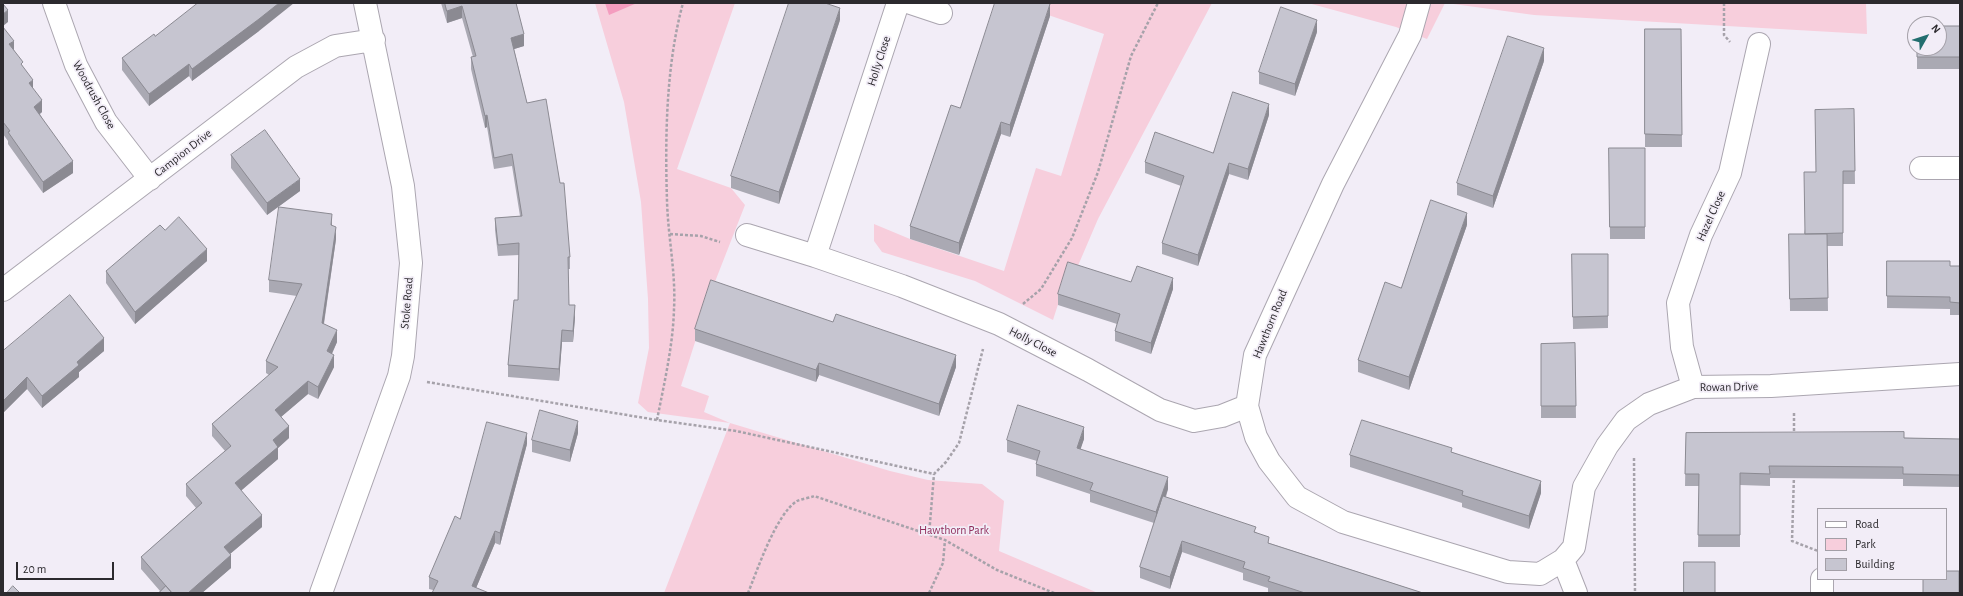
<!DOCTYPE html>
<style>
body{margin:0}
#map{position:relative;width:1963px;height:596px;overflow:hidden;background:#f2edf7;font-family:"Alegreya Sans",sans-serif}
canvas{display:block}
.frame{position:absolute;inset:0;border:4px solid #2c2a2e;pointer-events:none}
.legend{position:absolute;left:1817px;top:508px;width:130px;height:72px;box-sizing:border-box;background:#f2edf7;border:1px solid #a39fa7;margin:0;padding:5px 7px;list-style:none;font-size:12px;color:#2c2a2e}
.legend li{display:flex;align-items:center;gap:8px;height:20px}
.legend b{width:20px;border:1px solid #a39fa7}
.north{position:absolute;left:1907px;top:16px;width:40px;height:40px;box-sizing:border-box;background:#f2edf7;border:1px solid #a39fa7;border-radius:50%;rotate:51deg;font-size:11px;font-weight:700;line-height:16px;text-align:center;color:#2c2a2e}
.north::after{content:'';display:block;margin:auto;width:14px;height:18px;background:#226e6f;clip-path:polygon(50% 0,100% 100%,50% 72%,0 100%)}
.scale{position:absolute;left:16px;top:562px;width:98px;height:18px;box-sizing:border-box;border:2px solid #2c2a2e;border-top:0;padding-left:5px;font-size:12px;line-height:14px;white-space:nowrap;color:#2c2a2e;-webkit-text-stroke:3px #f2edf7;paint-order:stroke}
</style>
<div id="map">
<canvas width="1963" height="596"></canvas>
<div class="frame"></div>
<ul class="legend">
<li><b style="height:5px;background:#fff"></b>Road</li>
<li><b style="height:11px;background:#f7cedc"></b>Park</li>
<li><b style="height:11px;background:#c6c5d0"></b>Building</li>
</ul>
<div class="north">N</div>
<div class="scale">20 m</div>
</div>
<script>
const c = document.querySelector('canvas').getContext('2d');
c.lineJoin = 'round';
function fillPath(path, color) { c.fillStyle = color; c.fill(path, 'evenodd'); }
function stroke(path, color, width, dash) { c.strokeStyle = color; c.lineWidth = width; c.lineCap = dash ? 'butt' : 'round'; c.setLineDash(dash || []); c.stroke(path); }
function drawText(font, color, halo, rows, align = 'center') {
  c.font = font + ' "Alegreya Sans",sans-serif'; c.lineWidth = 3.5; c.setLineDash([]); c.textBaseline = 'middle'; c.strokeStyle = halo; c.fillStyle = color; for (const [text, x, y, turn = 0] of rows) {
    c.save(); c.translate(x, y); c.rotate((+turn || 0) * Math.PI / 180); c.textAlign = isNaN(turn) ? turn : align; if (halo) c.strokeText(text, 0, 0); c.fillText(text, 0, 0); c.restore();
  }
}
const green = new Path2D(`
 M 595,3 L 735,3 L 677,169 L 731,188 L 745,205 L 711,292 L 681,386 L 709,396 L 704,412 L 730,423 L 890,471 L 928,480 L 982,484 L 1004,501 L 999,551 L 1098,593 L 664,593 L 730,423 L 648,412 L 638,403 L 649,348 L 648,299 L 641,202 L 624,102 Z
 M 1013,3 L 1212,3 L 1098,219 L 1074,275 L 1068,273 L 1053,320 L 975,281 L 882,252 L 874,241 L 874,224 L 910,239 L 1004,271 L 1036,168 L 1061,176 L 1104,34 Z
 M 1308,3 L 1445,3 L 1427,39 L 1396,27 Z
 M 1446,3 L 1866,3 L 1867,34 L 1534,15 Z`);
const forest = new Path2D(`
 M 605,3 L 637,3 L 609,15 Z`);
const path = new Path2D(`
 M 1724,3 L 1724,35 L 1730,42
 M 670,234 L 701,236 L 720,242
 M 1023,304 L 1041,289 L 1072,238 L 1098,172 L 1131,56 L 1158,3
 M 427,382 L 657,420 L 736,431 L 934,474 L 946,462 L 959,443 L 983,349
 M 1794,413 L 1794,434
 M 657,420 C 664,384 673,346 674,309 C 676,273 668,237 667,201 C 665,137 666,65 683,3
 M 1634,458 L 1635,593
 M 1794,475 L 1792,541 L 1818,551
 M 929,535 L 934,474
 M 748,593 C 757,571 776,514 797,501 C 801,499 809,498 814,496 L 945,540 L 997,570 L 1054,593
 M 929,593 L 943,563 L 945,540`);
const minor = new Path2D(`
 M 54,3 L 76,65 L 106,122 L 150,179
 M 898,3 L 815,256 L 902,286 L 999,324 L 1088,370 L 1160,410 L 1194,421 L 1222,416 L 1247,406
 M 911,3 L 941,13
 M 1419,3 L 1410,35 L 1333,184 L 1255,355 L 1247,406 L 1256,437 L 1269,461 L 1297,497 L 1343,522 L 1508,572 L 1540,574 L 1563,560 L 1574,547 L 1584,487 L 1607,446 L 1626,420 L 1649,404 L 1693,387 L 1771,386 L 1960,374
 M 1921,168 L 1960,168
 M 747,235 L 815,256
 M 3,290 L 296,67 L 335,46 L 374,40
 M 1693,387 L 1682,347 L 1678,303 L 1701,235 L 1730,173 L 1759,44
 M 1563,560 L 1576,593
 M 1822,579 L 1822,593
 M 321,593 L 399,376 L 403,356 L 411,263 L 403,186 L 365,3`);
const wall = new Path2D(`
 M 441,3 L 516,3 L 524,46 L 514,49 L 527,103 L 570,257 L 570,269 L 568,269 L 569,305 L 575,317 L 573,342 L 562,342 L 559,381 L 508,377 L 508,365 L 518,300 L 519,255 L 498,256 L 495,230 L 495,218 L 520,216 L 512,166 L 494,169 L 487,127 L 485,128 L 471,69 L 471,57 L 473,57 L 462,18 L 447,23 Z
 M 1050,16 L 1010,137 L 1001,134 L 959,255 L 910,239 L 910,226 L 960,108 Z
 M 840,20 L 779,204 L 731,188 L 731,176 Z
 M 1960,26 L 1960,69 L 1917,69 L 1917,48 Z
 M 3,27 L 14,50 L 23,67 L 33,88 L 42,112 L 40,114 L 73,173 L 43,193 L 8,144 L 8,141 L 3,134 Z
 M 1645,29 L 1681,29 L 1682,147 L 1645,147 Z
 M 259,31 L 192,81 L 189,76 L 149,106 L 122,70 L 122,58 L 155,36 Z
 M 1317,32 L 1295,96 L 1259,84 L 1259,72 Z
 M 1544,61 L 1493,208 L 1457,195 L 1457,183 Z
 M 1854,109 L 1855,184 L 1843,184 L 1843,246 L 1827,246 L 1828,311 L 1790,311 L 1789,234 L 1804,234 L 1816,172 Z
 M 1269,115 L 1248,180 L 1229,174 L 1198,266 L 1162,254 L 1162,243 L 1181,186 L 1145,173 L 1145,162 L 1213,153 Z
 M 1609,148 L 1645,148 L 1645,239 L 1610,239 Z
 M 231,155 L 300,191 L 267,215 L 231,168 Z
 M 1467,225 L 1409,390 L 1358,372 L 1358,360 L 1401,288 Z
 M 332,226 L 336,239 L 324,324 L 337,342 L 332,354 L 334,367 L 318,399 L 308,394 L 281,417 L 289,438 L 278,448 L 278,459 L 241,490 L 262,527 L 230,554 L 231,568 L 202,593 L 159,593 L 160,591 L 141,569 L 141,557 L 196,508 L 186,496 L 186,484 L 225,451 L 212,436 L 212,424 L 269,375 L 266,373 L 266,361 L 297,296 L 269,292 L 269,280 Z
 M 1572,254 L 1608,254 L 1608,328 L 1573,329 Z
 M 207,261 L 135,324 L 106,283 L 106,271 Z
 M 1887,261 L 1950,266 L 1960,266 L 1960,315 L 1950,315 L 1950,309 L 1887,308 Z
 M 1131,282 L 1173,289 L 1151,354 L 1115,341 L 1115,331 L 1117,324 L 1058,305 L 1058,294 Z
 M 695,329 L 956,367 L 939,416 L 819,375 L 816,382 L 695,341 Z
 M 1575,343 L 1576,418 L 1541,418 L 1541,344 Z
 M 3,351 L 104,351 L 79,372 L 79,377 L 42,408 L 27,389 L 3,413 Z
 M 578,433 L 570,462 L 532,452 L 532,440 Z
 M 1686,433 L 1960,439 L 1960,487 L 1903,486 L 1903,479 L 1770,478 L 1770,486 L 1740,485 L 1740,547 L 1698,547 L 1699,486 L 1685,486 Z
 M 1084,439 L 1080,449 L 1168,489 L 1166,497 L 1256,532 L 1269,543 L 1423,593 L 1268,593 L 1268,588 L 1243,580 L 1243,573 L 1182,552 L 1170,589 L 1140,578 L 1140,567 L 1154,523 L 1090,502 L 1090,494 L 1036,476 L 1036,464 L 1037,461 L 1007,452 L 1007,440 Z
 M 527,444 L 500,545 L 495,543 L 476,588 L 433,590 L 429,589 L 429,577 L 460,519 Z
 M 1452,452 L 1541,493 L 1529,529 L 1462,507 L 1462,503 L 1350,467 L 1350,455 Z`);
const shadedWall = new Path2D(`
 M 279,3 L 294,3 L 259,31 L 192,81 L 192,69 Z
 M 1050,4 L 1050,16 L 1010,137 L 1010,125 Z
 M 462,6 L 462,18 L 447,23 L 447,11 Z
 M 840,8 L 840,20 L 779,204 L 779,192 Z
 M 8,10 L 8,22 L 3,26 L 3,14 Z
 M 1317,20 L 1317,32 L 1295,96 L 1295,84 Z
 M 524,34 L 524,46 L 511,50 L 511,38 Z
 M 14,41 L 14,52 L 9,44 Z
 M 1544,48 L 1544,61 L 1493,208 L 1493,196 Z
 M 189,64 L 189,76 L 149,106 L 149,94 Z
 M 33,80 L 33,92 L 29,83 Z
 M 42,100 L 42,112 L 34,118 L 34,107 Z
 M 1269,104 L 1269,115 L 1248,180 L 1248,169 Z
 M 487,115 L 487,127 L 485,128 L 485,116 Z
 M 1001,122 L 1001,134 L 959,255 L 959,243 Z
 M 73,161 L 73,173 L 43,193 L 43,182 Z
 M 1229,163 L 1229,174 L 1198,266 L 1198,255 Z
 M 300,179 L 300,191 L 267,215 L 267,203 Z
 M 1467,213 L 1467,225 L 1409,390 L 1409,377 Z
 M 332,214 L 332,226 L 331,225 Z
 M 336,227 L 336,239 L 322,335 L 322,323 Z
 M 207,249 L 207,261 L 135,324 L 135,312 Z
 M 1173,278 L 1173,289 L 1151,354 L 1151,343 Z
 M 575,305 L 575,317 L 573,342 L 573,331 Z
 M 337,330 L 337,342 L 327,364 L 327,351 Z
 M 562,330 L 562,342 L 559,381 L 559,369 Z
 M 104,338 L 104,351 L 79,372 L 79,377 L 42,408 L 42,396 L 77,362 Z
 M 334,355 L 334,367 L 318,399 L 318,387 Z
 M 956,355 L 956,367 L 939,416 L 939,404 Z
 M 819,363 L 819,375 L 816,382 L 816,370 Z
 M 27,377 L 27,389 L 3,413 L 3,401 Z
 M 308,381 L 308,394 L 275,422 L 275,410 Z
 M 578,421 L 578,433 L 570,462 L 570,450 Z
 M 289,426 L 289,438 L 278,448 L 278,459 L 235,496 L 235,483 L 273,440 Z
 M 1084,427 L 1084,439 L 1077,460 L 1077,448 Z
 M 527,433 L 527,444 L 500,545 L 500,533 Z
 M 1168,477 L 1168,489 L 1156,524 L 1156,512 Z
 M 1541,481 L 1541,493 L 1529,529 L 1529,516 Z
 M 262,515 L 262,527 L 224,559 L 224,547 Z
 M 495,531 L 495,543 L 474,593 L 472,586 Z
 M 1182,541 L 1182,552 L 1170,589 L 1170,577 Z
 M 231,555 L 231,568 L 202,593 L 188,593 Z`);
const building = new Path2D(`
 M 198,3 L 279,3 L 259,19 L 192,69 L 189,64 L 149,94 L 122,58 L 154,34 L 155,36 Z
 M 445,3 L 516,3 L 524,34 L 511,38 L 527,103 L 546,99 L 560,183 L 564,183 L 570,257 L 568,257 L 569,305 L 575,305 L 573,331 L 562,330 L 559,369 L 508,365 L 514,300 L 518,300 L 519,243 L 498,245 L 495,218 L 522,216 L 512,154 L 494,158 L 487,115 L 485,116 L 471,57 L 476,56 L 462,6 L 447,11 Z
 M 789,3 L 825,3 L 840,8 L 779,192 L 731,176 Z
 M 995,3 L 1047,3 L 1050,4 L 1010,125 L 1001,122 L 959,243 L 910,226 L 951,105 L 960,108 Z
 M 3,4 L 8,10 L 3,14 Z
 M 1281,7 L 1317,20 L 1295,84 L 1259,72 Z
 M 1939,26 L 1960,26 L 1960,57 L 1917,57 L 1917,48 L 1939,48 Z
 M 3,27 L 14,41 L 9,44 L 23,62 L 21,64 L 33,80 L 29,83 L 42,100 L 34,107 L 73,161 L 43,182 L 8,132 L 10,131 L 3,122 Z
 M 1645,29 L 1681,29 L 1682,135 L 1645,134 Z
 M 1508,36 L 1544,48 L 1493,196 L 1457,183 Z
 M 1233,92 L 1269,104 L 1248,169 L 1229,163 L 1198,255 L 1162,243 L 1184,176 L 1145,162 L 1155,132 L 1213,153 Z
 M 1854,109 L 1855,171 L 1843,171 L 1843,233 L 1805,234 L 1804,172 L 1816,172 L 1815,110 Z
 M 265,130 L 300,179 L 267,203 L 231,155 Z
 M 1609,148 L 1645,148 L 1645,227 L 1610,227 Z
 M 1431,200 L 1467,213 L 1409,377 L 1358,360 L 1385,282 L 1401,288 Z
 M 279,207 L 332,214 L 331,225 L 336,227 L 322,323 L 337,330 L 327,351 L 334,355 L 318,387 L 308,381 L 275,410 L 289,426 L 273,440 L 278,447 L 235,483 L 262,515 L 224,547 L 231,555 L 188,593 L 172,593 L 141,557 L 202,503 L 186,484 L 231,446 L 212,424 L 278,367 L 266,361 L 302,284 L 269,280 Z
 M 179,217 L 207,249 L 135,312 L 106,271 L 160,225 L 165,230 Z
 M 1789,234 L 1827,234 L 1828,298 L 1790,299 Z
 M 1572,254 L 1608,254 L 1608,316 L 1573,317 Z
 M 1887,261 L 1950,261 L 1950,266 L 1960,266 L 1960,303 L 1950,302 L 1950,297 L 1887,296 Z
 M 1068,262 L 1131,282 L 1137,266 L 1173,278 L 1151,343 L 1115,331 L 1120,314 L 1058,294 Z
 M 711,280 L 833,322 L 836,314 L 956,355 L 939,404 L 819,363 L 816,370 L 695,329 Z
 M 70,295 L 104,338 L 77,362 L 79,365 L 42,396 L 27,377 L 3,401 L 3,351 Z
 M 1575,343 L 1576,406 L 1541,406 L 1541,344 Z
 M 1018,405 L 1084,427 L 1077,448 L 1168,477 L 1156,512 L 1090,490 L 1093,483 L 1036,464 L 1040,451 L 1007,440 Z
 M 540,410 L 578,421 L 570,450 L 532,440 Z
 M 1362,420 L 1452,448 L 1451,452 L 1541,481 L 1529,516 L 1462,495 L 1463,491 L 1350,455 Z
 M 487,422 L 527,433 L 500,533 L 495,531 L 472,586 L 489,593 L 432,593 L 438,581 L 429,577 L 455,516 L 460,519 Z
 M 1904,432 L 1904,438 L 1960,439 L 1960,475 L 1903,474 L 1903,467 L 1769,466 L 1770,474 L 1740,473 L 1740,535 L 1698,535 L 1699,474 L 1685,474 L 1686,433 Z
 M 1163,496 L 1256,527 L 1254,532 L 1269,537 L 1268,543 L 1423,593 L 1305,593 L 1268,581 L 1270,577 L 1243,568 L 1245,562 L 1182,541 L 1170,577 L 1140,567 Z
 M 1684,562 L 1715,562 L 1715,593 L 1684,593 Z
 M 1946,571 L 1959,571 L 1959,593 L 1923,593 L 1923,579 L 1946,579 Z
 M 13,586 L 20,593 L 7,593 Z
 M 166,586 L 172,593 L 159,593 Z`);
const streetNames = [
 ["Holly Close",879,61,-72],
 ["Woodrush Close",94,95,61],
 ["Campion Drive",183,153,-38],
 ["Hazel Close",1711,216,-66],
 ["Stoke Road",407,303,-85],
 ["Hawthorn Road",1270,324,-68],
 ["Holly Close",1033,342,27],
 ["Rowan Drive",1729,387,-1]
];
const parkNames = [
 ["Hawthorn Park",954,530]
];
fillPath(green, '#f7cedc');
fillPath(forest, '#f49dbf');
stroke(minor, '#aba6b0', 24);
stroke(path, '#a6a2aa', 2.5, [3, 2]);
stroke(minor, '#fff', 22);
fillPath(wall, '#aaa9b3');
fillPath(shadedWall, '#8b8a92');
fillPath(building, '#c6c5d0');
stroke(building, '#8b8a92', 1);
drawText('12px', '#2c2a2e', '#f2edf7', streetNames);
drawText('12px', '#8f2c5b', '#f2edf7', parkNames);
</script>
